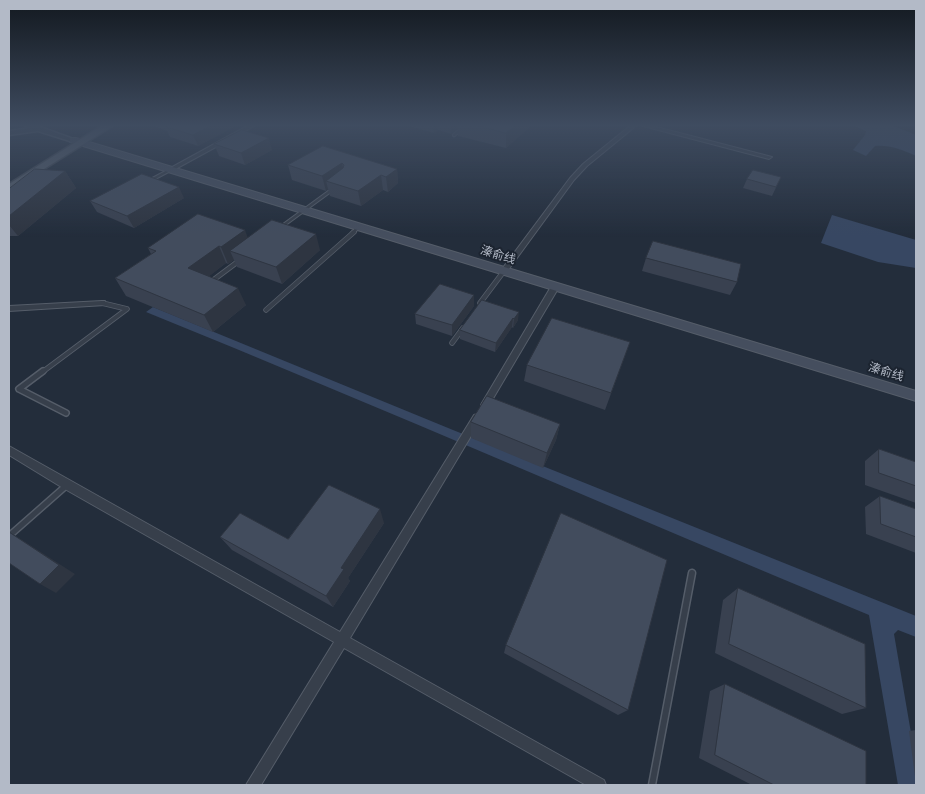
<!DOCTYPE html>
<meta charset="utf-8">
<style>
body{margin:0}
#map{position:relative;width:925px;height:794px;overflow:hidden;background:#232d3b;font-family:Quicksand,sans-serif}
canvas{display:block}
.frame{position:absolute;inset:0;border:10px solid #b3bac7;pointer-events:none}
</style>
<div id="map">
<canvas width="925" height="794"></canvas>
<div class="frame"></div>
</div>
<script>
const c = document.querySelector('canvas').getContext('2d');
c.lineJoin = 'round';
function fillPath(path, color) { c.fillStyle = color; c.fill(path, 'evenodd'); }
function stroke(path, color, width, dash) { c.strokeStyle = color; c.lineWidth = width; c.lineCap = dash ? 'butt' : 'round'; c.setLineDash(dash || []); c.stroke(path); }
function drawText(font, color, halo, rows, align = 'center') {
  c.font = font + ' Quicksand,"Noto Sans SC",sans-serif'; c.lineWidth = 4; c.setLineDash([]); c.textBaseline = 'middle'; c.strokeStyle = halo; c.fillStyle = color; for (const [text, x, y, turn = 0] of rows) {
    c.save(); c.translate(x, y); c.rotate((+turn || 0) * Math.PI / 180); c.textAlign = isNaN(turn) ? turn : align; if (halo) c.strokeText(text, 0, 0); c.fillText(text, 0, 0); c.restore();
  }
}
const water = new Path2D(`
 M 851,125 L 892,125 L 916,135 L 916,156 C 902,150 891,145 875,146 L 866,156 L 853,150 L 865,135 L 866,131 Z
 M 832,215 L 916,240 L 916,268 L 878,262 L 821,243 Z
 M 153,307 L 453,430 L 916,616 L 916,637 L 898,630 L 894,634 L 916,762 L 916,785 L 898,785 L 869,615 C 627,515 388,410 146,312 Z`);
const serviceFar3 = new Path2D(`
 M 454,135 L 466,125
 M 151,180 L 168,171
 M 281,227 L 333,189
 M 352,233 L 359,227`);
const serviceFar2 = new Path2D(`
 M 212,281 L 240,260
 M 480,303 L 504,271
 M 266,310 L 354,232
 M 452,343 L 463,328
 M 41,373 L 127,309 L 102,303`);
const serviceFar1 = new Path2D(`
 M 43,371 L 19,389 L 66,413
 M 9,536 L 67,485`);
const service = new Path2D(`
 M 652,785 L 692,573`);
const minor = new Path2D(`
 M 249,125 L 256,125 L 170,172 L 165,171 Z
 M 631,125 L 637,125 L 587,166 L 574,180 L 506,273 L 502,273 L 502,269 L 570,178 L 583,164 Z
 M 639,125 L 649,125 L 772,157 L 769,159 Z
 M 552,285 L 555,285 L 559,287 L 488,407 L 482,407 L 481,405 L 482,403 Z
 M 102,301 L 105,301 L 105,305 L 9,311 L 9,306 Z
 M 477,414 L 480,415 L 482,418 L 480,421 L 350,638 L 604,780 L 606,785 L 586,785 L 344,648 L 261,785 L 246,785 L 334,642 L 63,488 L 9,455 L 9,446 L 340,632 L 474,415 Z`);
const tertiary = new Path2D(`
 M 24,125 L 35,125 L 76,140 L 73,142 L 38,131 L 9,135 L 9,131 L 30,128 Z`);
const secondary = new Path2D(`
 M 70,138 L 76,138 L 916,391 L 916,401 L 70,142 Z`);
const primary = new Path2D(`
 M 103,125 L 114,125 L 9,191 L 9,184 Z`);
const wall = new Path2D(`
 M 151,125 L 238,125 L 198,146 L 170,137 L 167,131 Z
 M 404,125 L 532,125 L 506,148 L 458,136 L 458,129 L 451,134 L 438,130 L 434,133 Z
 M 214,144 L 272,150 L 245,165 L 219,156 Z
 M 323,146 L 397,169 L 398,183 L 388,192 L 383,190 L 361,206 L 330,196 L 328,189 L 326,191 L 292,180 L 288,165 Z
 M 65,171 L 76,188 L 18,236 L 9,236 L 9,189 Z
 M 781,177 L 772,196 L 743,188 L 747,179 Z
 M 184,198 L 134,228 L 97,212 L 90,201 Z
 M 248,238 L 320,250 L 282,284 L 237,267 L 234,260 L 228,264 L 226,263 L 209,276 L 246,305 L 213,332 L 126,296 L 115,278 L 151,254 L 148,248 Z
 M 646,258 L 737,282 L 730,295 L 642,271 Z
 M 482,300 L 518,320 L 513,328 L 512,327 L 495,352 L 460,339 L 460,330 Z
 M 474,306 L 452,336 L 416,324 L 415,314 Z
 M 630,342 L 605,410 L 524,381 L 527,365 Z
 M 471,422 L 560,424 L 556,440 L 543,468 L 471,438 Z
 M 879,449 L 916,462 L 916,503 L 865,485 L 865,461 Z
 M 880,496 L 916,509 L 916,553 L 866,534 L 865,507 Z
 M 384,523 L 348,578 L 350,581 L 333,607 L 232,550 L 220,537 L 288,539 Z
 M 738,588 L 866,708 L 842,714 L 715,653 L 723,600 Z
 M 506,645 L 628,710 L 618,715 L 504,653 Z
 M 725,684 L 866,785 L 752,785 L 699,758 L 710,691 Z
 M 916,730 L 916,784 L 909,731 Z`);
const shadedWall = new Path2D(`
 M 212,125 L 238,125 L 198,146 L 193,135 Z
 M 433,125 L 437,125 L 438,130 L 434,133 Z
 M 451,125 L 458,125 L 458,129 L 451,134 Z
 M 516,125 L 532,125 L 506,148 L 506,133 Z
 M 269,138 L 272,150 L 245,165 L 241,153 Z
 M 342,163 L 345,178 L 326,181 L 328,189 L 326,191 L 322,176 Z
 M 397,169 L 398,183 L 388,192 L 386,177 Z
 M 65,171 L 76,188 L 18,236 L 9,225 L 9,216 Z
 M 381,175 L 383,190 L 361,206 L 358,191 Z
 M 179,187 L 184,198 L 134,228 L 127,216 Z
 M 245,230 L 251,247 L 230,251 L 234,260 L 228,264 L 221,247 Z
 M 316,234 L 320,250 L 282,284 L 276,267 Z
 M 219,246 L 226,263 L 197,286 L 188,268 Z
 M 238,288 L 246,305 L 213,332 L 204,315 Z
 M 474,295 L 474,306 L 452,336 L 452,325 Z
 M 519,312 L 518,320 L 513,328 L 514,319 Z
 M 513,318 L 512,327 L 495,352 L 496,343 Z
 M 560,424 L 556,440 L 543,468 L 547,453 Z
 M 380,509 L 384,523 L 348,578 L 350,581 L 333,607 L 326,596 L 341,568 Z
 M 9,532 L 22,540 L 75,574 L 56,593 L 40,584 Z`);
const building = new Path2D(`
 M 476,125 L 516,125 L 506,133 Z
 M 165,126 L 165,125 L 212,125 L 193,135 Z
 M 242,130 L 269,138 L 241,153 L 214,144 Z
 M 323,146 L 397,169 L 386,177 L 381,175 L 358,191 L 326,181 L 343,168 L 344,165 L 342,163 L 322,176 L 288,165 Z
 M 35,169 L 65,171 L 9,216 L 9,189 Z
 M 753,170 L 781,177 L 776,187 L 747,179 Z
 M 142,174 L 179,187 L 127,216 L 90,201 Z
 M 198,214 L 245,230 L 221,247 L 219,246 L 188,268 L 238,288 L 204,315 L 115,278 L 156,251 L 148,248 Z
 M 272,220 L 316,234 L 276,267 L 230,251 Z
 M 653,241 L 741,264 L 737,282 L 646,258 Z
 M 440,284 L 474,295 L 452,325 L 415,314 Z
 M 482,300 L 519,312 L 514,319 L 513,318 L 496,343 L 460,330 Z
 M 552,318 L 630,342 L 611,393 L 527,365 Z
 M 487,396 L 560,424 L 547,453 L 471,422 Z
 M 879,449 L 916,462 L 916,486 L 879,473 Z
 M 329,485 L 380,509 L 341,568 L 344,569 L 326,596 L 220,537 L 240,513 L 288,539 Z
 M 880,496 L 916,509 L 916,537 L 881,524 Z
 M 561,513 L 667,560 L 628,710 L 506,645 Z
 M 9,532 L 59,565 L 40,584 L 9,563 Z
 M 738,588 L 865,644 L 866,708 L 729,644 Z
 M 725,684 L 866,751 L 866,785 L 774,785 L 715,755 Z`);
const farStreetnames = [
 ["溱俞线",498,255,17],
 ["溱俞线",886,372,17]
];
fillPath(water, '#374762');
stroke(serviceFar3, '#555d69', 4.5);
stroke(serviceFar2, '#555d69', 5.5);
stroke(serviceFar1, '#555d69', 8);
stroke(service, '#555d69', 9);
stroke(minor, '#555d69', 2);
stroke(tertiary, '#555d69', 3);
stroke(secondary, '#555d69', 2);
stroke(primary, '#404854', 3);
stroke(serviceFar3, '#373f4b', 2.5);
stroke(serviceFar2, '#373f4b', 4);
stroke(serviceFar1, '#373f4b', 5);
stroke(service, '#373f4b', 6);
fillPath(minor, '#373f4b');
fillPath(tertiary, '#373f4b');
fillPath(secondary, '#454e5e');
fillPath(primary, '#555e6b');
fillPath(wall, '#394150');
fillPath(shadedWall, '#2e3541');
fillPath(building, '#424c5d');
stroke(building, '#2e3541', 1);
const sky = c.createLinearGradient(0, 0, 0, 237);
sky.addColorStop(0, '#131920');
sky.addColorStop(0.53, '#3f4c60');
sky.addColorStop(1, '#3f4c6000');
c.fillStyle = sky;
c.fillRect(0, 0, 925, 237);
drawText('12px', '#b3bac7', '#1c2430', farStreetnames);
</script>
